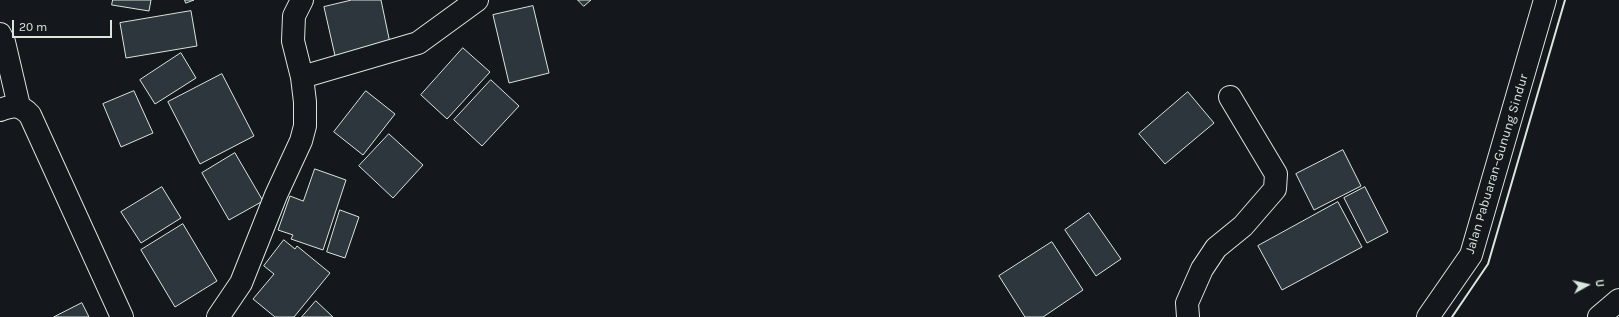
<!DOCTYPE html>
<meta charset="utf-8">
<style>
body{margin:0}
#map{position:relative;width:1619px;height:317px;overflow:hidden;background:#14181c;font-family:Karla,sans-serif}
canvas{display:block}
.north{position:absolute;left:1567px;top:265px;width:40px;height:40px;-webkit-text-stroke:3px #14181c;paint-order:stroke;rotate:82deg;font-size:11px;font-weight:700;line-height:16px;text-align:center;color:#d8e6dc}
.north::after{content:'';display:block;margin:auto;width:14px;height:18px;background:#d8e6dc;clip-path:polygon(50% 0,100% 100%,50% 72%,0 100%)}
.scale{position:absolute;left:12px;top:20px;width:100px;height:18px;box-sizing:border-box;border:2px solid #d8e6dc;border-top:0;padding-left:5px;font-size:12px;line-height:14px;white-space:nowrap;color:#d8e6dc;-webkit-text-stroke:3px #14181c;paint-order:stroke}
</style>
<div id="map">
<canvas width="1619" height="317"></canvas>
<div class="north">U</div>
<div class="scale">20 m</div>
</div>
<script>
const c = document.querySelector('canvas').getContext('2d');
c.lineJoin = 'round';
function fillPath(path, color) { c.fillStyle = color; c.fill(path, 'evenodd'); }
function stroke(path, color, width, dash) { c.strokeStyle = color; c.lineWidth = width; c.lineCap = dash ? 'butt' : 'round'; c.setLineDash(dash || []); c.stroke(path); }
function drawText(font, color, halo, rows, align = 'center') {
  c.font = font + ' Karla,sans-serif'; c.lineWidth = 3; c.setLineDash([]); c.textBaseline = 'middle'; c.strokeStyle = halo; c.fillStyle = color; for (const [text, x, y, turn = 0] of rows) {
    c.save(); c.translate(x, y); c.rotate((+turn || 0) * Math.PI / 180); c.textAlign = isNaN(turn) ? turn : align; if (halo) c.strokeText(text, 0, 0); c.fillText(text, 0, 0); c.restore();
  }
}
const building = new Path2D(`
 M 113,0 L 151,0 L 149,11 L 112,5 Z
 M 185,0 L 194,0 L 186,3 Z
 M 352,0 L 381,0 L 391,48 L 336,60 L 324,7 Z
 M 578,0 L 591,0 L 584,6 Z
 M 533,6 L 549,73 L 509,83 L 493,15 Z
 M 191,11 L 197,46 L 126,58 L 120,23 Z
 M 463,48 L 490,72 L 447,119 L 421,95 Z
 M 181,53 L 196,78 L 155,104 L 140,80 Z
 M 222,74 L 254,136 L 200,164 L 168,102 Z
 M 491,80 L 519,106 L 482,146 L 454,120 Z
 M 134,91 L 153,133 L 121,147 L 103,104 Z
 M 366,91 L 395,114 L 363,155 L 334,132 Z
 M 1188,92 L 1214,123 L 1165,164 L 1139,134 Z
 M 389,134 L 423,165 L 393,198 L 359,166 Z
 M 1343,150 L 1361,186 L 1314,210 L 1296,174 Z
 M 235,153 L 263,201 L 229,220 L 202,173 Z
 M 315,169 L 346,180 L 323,250 L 291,239 L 293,235 L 278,230 L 290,196 L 303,201 Z
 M 162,187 L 181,218 L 141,243 L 121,212 Z
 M 1365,187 L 1388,232 L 1367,243 L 1344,198 Z
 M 1338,202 L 1362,247 L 1282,290 L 1258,246 Z
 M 340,210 L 359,217 L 345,258 L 327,252 Z
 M 1089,213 L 1121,259 L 1096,276 L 1065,230 Z
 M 183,224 L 217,281 L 175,307 L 141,250 Z
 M 284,240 L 295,249 L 297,246 L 330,273 L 294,317 L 275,317 L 253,299 L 274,274 L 264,266 Z
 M 1052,242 L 1083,290 L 1043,317 L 1025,317 L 999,276 Z
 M 316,301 L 333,317 L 302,317 Z
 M 82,303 L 89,317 L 54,317 Z`);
const minor = new Path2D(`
 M 0,34 L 4,42 L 19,106
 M 302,77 L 418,43 L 477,0
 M 0,110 C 13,105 20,104 30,115 L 122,317
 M 218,317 L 241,283 L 276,195 L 301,141 L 305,126 L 305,102 L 302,77 L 293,41 L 294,16 L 302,0
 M 1188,317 L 1187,303 L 1202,269 L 1216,248 L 1243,226 L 1275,189 L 1276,174 L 1230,97
 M 1599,317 L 1619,300`);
const tertiary = new Path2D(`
 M 1428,317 L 1471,255 L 1545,0`);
const wall = new Path2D(`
 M 1452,317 L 1488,264 L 1565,0`);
const streetNames = [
 ["Jalan Pabuaran–Gunung Sindur",1497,164,-73]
];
fillPath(building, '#2c363c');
stroke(building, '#d8e6dc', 1);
stroke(minor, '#d8e6dc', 24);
stroke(tertiary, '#d8e6dc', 24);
stroke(minor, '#14181c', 22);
stroke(tertiary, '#14181c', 22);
stroke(wall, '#d8e6dc', 2);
drawText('13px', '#d8e6dc', '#14181c', streetNames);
</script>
